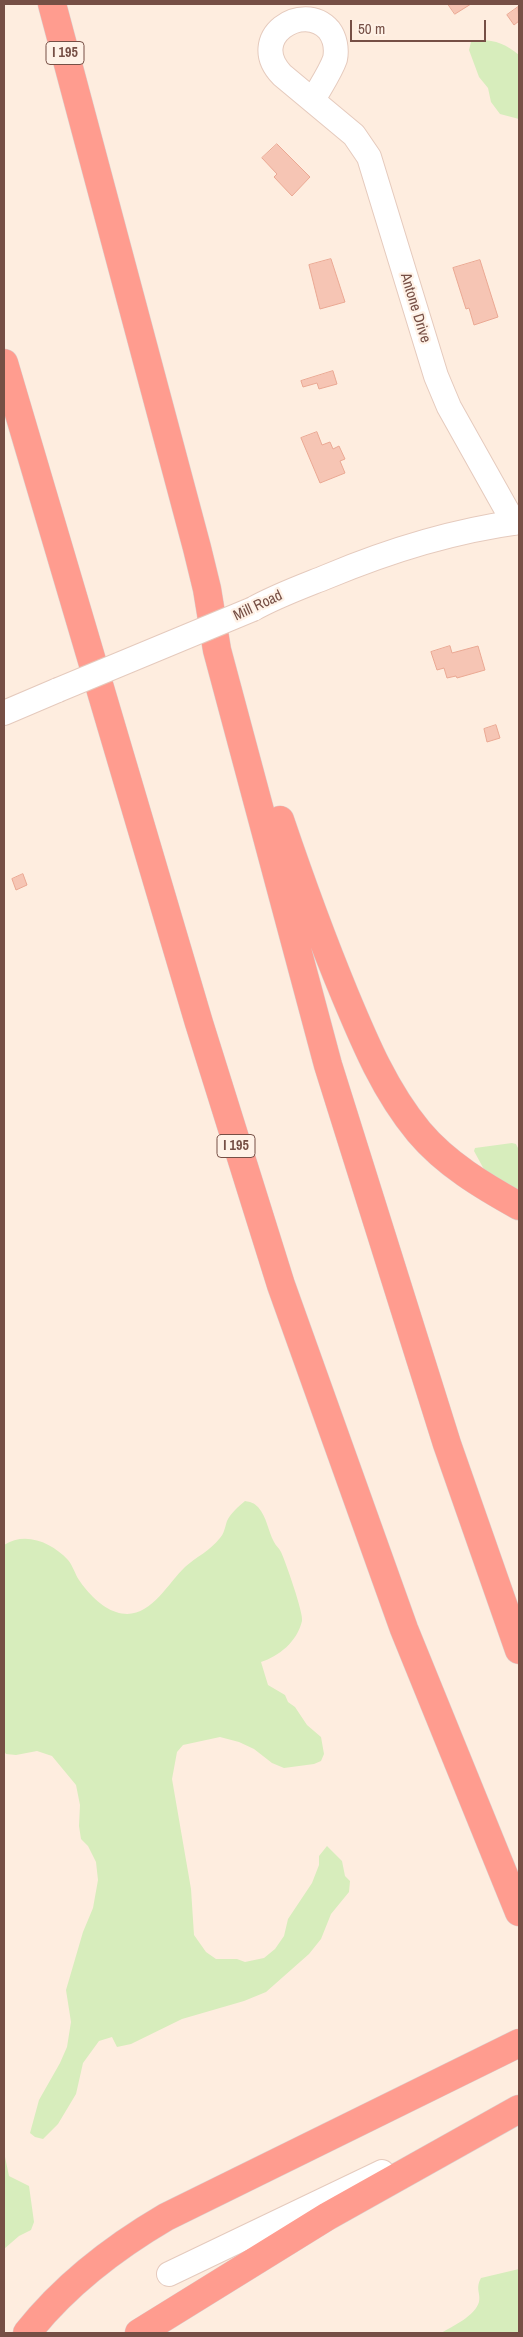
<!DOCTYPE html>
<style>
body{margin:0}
#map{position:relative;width:523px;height:2337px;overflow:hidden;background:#feeddf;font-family:"Archivo Narrow",sans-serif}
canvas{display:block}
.frame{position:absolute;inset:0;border:5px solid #764f45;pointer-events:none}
.scale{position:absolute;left:350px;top:20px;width:136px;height:22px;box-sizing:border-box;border:2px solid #764f45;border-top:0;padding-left:6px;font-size:15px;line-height:18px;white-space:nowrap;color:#764f45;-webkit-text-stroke:4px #fff2e7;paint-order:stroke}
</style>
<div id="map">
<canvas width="523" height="2337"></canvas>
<div class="frame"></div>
<div class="scale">50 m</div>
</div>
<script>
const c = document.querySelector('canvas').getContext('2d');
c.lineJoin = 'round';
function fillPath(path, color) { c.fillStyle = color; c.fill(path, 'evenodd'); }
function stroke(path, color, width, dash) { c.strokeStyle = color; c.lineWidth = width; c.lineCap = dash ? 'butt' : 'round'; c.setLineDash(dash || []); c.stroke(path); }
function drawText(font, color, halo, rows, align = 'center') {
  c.font = font + ' "Archivo Narrow",sans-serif'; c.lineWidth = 4.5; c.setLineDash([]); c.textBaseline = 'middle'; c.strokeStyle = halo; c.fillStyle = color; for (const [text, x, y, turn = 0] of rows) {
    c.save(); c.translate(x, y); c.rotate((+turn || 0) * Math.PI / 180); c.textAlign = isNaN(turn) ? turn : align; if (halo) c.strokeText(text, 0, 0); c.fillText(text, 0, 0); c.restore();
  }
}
const green = new Path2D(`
 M 480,40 C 496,40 507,45 519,55 L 519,119 L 500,114 L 491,102 L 488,88 L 479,77 L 469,50 L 471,42 Z
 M 512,1143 L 516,1144 L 519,1150 L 519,1198 L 492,1184 L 474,1151 L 475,1148 Z
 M 245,1501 C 251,1502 254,1503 258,1507 C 267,1517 268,1531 274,1542 C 276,1546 279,1548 281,1552 C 285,1560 304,1614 302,1621 C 297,1642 279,1656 261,1662 L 268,1685 L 285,1695 L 288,1702 L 295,1707 L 307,1725 L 321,1737 L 324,1754 L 321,1761 L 314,1764 L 284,1768 L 272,1763 L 254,1749 L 239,1742 L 220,1737 L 183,1745 L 177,1752 L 172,1779 L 191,1889 L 194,1935 L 206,1952 L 216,1959 L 237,1959 L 245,1962 L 264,1958 L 275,1949 L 284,1936 L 288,1919 L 312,1883 L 319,1865 L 319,1856 L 327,1846 L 342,1861 L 345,1876 L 350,1881 L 349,1892 L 331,1914 L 321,1939 L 309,1954 L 266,1992 L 244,2001 L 182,2019 L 131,2044 L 117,2047 L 112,2037 L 99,2041 L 83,2063 L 76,2094 L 58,2124 L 43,2139 L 35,2137 L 30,2133 L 39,2100 L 60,2063 L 67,2047 L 71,2022 L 66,1990 L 83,1932 L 93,1908 L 98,1880 L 96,1862 L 88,1846 L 81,1839 L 79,1826 L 80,1805 L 76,1785 L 52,1756 L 37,1751 L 16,1755 L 6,1754 L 4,1751 L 4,1545 C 26,1531 52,1543 68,1560 C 73,1566 75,1574 79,1580 C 87,1592 102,1608 116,1612 C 148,1623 166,1585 185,1567 C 196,1557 210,1551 220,1538 C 224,1534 225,1527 227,1521 C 231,1513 238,1507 245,1501 Z
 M 4,2152 L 9,2176 L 29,2186 L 34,2222 L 31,2230 L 19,2236 L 4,2249 Z
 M 519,2269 L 519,2333 L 441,2333 C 453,2326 475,2316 479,2302 C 481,2293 475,2289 481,2278 Z`);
const building = new Path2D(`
 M 448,4 L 471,4 L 455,14 Z
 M 518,7 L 519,21 L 514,25 L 507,15 Z
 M 277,144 L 310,177 L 292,196 L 274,177 L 277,174 L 262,158 Z
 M 331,259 L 345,302 L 320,309 L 309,265 Z
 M 480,260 L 498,317 L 474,325 L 469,308 L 466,309 L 453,268 Z
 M 333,371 L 337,384 L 319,389 L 317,383 L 303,387 L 301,381 Z
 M 317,432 L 322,445 L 330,442 L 333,449 L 339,446 L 345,459 L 340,461 L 345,473 L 320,483 L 301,438 Z
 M 450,646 L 452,653 L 478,646 L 485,670 L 457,678 L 456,676 L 447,678 L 444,668 L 437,670 L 431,652 Z
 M 496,725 L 500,738 L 487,742 L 484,729 Z
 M 23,874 L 27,885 L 16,890 L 12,879 Z`);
const minor = new Path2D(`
 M 313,100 C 320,87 330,73 335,59 C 337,49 335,38 329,30 C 303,0 246,38 282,75 L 354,135 L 369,157 L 436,376 L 449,407 L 514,523
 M 253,609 C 276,596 301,587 326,577 C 388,551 452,531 519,522
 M 4,713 L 58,690
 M 169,2274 L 382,2172`);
const highway = new Path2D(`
 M 52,4 L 197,548 L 207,589 L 217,650 L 328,1065 L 447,1444 L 519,1650
 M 4,363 L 199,1023 L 281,1285 L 404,1629 L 519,1912
 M 280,820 C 300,879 321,937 345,995 C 365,1043 385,1091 419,1132 C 446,1164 483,1186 519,1206
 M 27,2333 C 65,2285 113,2248 166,2217 L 519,2043
 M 139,2333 L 328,2216 L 519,2109`);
const minorBridge = new Path2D(`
 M 58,690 L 253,609`);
const shields = [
 [65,53,38],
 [236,1146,38]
];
const shieldNames = [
 ["I 195",65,53],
 ["I 195",236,1146]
];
const streetNames = [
 ["Antone Drive",415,308,73],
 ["Mill Road",258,606,-25]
];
fillPath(green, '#d7edbc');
fillPath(building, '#f6c5b4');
stroke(building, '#eaa893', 1);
stroke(minor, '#e5cabd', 26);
stroke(highway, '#dbd1cf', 29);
stroke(minor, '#fff', 24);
stroke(highway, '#ff9c8f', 28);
stroke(minorBridge, '#e5cabd', 26, []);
stroke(minorBridge, '#fff', 24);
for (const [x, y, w] of shields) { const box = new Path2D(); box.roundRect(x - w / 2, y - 11.5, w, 23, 4); c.fillStyle = '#fff2e7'; c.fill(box); stroke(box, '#764f45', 1); }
drawText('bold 14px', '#764f45', null, shieldNames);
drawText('15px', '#764f45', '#fff2e7', streetNames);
</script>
